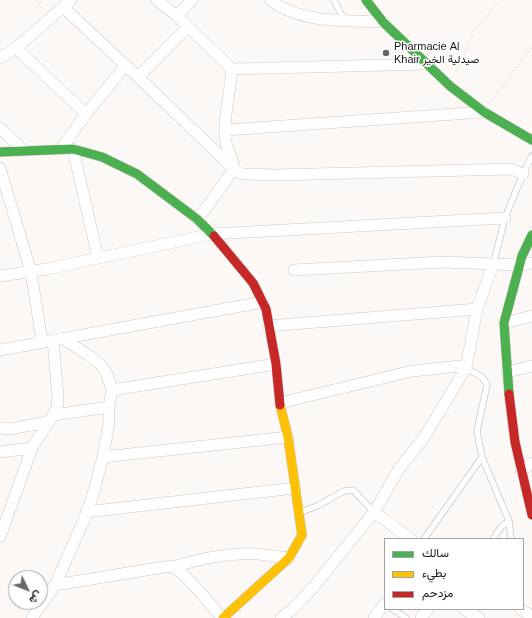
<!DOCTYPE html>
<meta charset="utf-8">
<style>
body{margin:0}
#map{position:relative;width:532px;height:618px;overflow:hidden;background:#fbf8f5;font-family:Arial,Vazirmatn,sans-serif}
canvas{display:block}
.legend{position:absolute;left:384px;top:538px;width:140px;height:72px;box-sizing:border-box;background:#fff;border:1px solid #a3a3a2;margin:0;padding:5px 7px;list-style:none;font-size:12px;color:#1a1816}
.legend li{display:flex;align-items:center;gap:8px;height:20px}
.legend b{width:20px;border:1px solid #a3a3a2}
.north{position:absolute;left:8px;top:570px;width:40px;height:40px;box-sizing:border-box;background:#fff;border:1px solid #a3a3a2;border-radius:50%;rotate:133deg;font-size:11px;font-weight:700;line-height:16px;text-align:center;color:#1a1816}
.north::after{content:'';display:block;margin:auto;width:14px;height:18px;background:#696664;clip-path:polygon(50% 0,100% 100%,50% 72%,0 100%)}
</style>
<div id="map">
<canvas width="532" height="618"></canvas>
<ul class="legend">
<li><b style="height:5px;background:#4caf50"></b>سالك</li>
<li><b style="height:5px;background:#ffc107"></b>بطيء</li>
<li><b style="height:5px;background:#c62828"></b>مزدحم</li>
</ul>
<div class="north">ش</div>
</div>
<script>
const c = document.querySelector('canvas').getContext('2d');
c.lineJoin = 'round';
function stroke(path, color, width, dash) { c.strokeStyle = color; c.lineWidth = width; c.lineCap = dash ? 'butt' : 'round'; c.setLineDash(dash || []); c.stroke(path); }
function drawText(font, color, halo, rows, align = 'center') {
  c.font = font + ' Arial,Vazirmatn,sans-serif'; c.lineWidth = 3; c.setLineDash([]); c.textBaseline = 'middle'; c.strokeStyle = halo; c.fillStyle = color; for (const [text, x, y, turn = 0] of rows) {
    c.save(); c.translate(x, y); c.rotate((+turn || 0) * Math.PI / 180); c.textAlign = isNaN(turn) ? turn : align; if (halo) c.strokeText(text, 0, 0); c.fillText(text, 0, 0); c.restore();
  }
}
const path = new Path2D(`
 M 37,0 L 43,10
 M 456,72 L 475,30 L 499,0
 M 492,100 L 532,46`);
const lane = new Path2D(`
 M 334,0 L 344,20
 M 493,265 L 505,218 L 523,174 L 532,156
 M 466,368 L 482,377 L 487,385 L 477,431 L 482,457 L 509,521 L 511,539
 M 301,512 L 317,506 L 344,491 L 353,490 L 374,512
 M 424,539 L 482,457
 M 493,539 L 501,527 L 509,521
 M 392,609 L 406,618`);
const street = new Path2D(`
 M 157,0 L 177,16 L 232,69 L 426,64
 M 270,0 C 301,24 346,20 383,22
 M 63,7 L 138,77 L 234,169 L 242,174 L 274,175 L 511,169 L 523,174
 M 177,16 L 192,0
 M 16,48 L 86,114
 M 0,58 L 16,48 L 71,0
 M 138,77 L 188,27
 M 0,128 L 23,150
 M 225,130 L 484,112
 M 61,149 L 86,114 L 126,65
 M 73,149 L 98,258
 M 0,168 L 31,272 L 42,341
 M 197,219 L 207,207 L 234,169 C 233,158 226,148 225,137 C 224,114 230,92 232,69
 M 294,270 L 442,262 L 520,265 L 532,263
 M 0,276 L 47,269 L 212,234 L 505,218
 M 504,323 L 532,316
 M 268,326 L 477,309
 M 0,350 L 263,302
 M 507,372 L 532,366
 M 112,390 L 276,364
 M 280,403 L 412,371 L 461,366 L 466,368
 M 53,415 L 109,407
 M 0,428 L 9,429 L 48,422
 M 0,452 L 32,448
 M 103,457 L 288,437
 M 521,471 L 532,463
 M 86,512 L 295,488
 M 374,512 L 411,539
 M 0,537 L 32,448 L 53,415 L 57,407 L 58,398 L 53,340
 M 172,567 C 199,559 229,552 258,554 C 268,555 279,557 289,558
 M 55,585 L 164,567 C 167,567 170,566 173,567 C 184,572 213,607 222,618
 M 464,609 L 479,618
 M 520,609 L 532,616
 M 32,618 L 55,585 L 83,522 L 92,498 L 103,457 L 109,422 L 109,407 L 112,390 L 106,372 L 100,364 L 88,355 L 62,338
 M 281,618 L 294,608 L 316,584 L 374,512 L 399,469 L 423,439 L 466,368 L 477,309 L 493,265
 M 374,618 L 385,603
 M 421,618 L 428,609`);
const fast = new Path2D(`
 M 366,0 L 383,22 L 450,86 L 484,112 L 532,140
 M 0,152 L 73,149 L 102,157 L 137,174 L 197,219 L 214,236
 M 509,394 L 504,323 L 522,256 L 532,235`);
const slow = new Path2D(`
 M 223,618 L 289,558 L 302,535 L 288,437 L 280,405`);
const jam = new Path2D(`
 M 214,236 L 253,283 L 266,309 L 276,364 L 280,405
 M 509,394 L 515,442 L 532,515`);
const markers = [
 [386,53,4,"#696664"]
];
const poiNames = [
 ["Pharmacie Al",394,47],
 ["Khair صيدلية الخير",394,60]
];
stroke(lane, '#cac8c6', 7);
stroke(street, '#cac8c6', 12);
stroke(fast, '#cac8c6', 10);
stroke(slow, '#cac8c6', 10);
stroke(jam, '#cac8c6', 10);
stroke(path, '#e3e2e1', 2.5, [1, 3]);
stroke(lane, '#fefefe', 5.5);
stroke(street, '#fefefe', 11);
stroke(fast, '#4caf50', 9);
stroke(slow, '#ffc107', 9);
stroke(jam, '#c62828', 9);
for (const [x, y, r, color] of markers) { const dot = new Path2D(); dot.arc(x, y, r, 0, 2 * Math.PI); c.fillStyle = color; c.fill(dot); stroke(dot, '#fff', 1.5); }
drawText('11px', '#1a1816', '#fff', poiNames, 'left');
</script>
